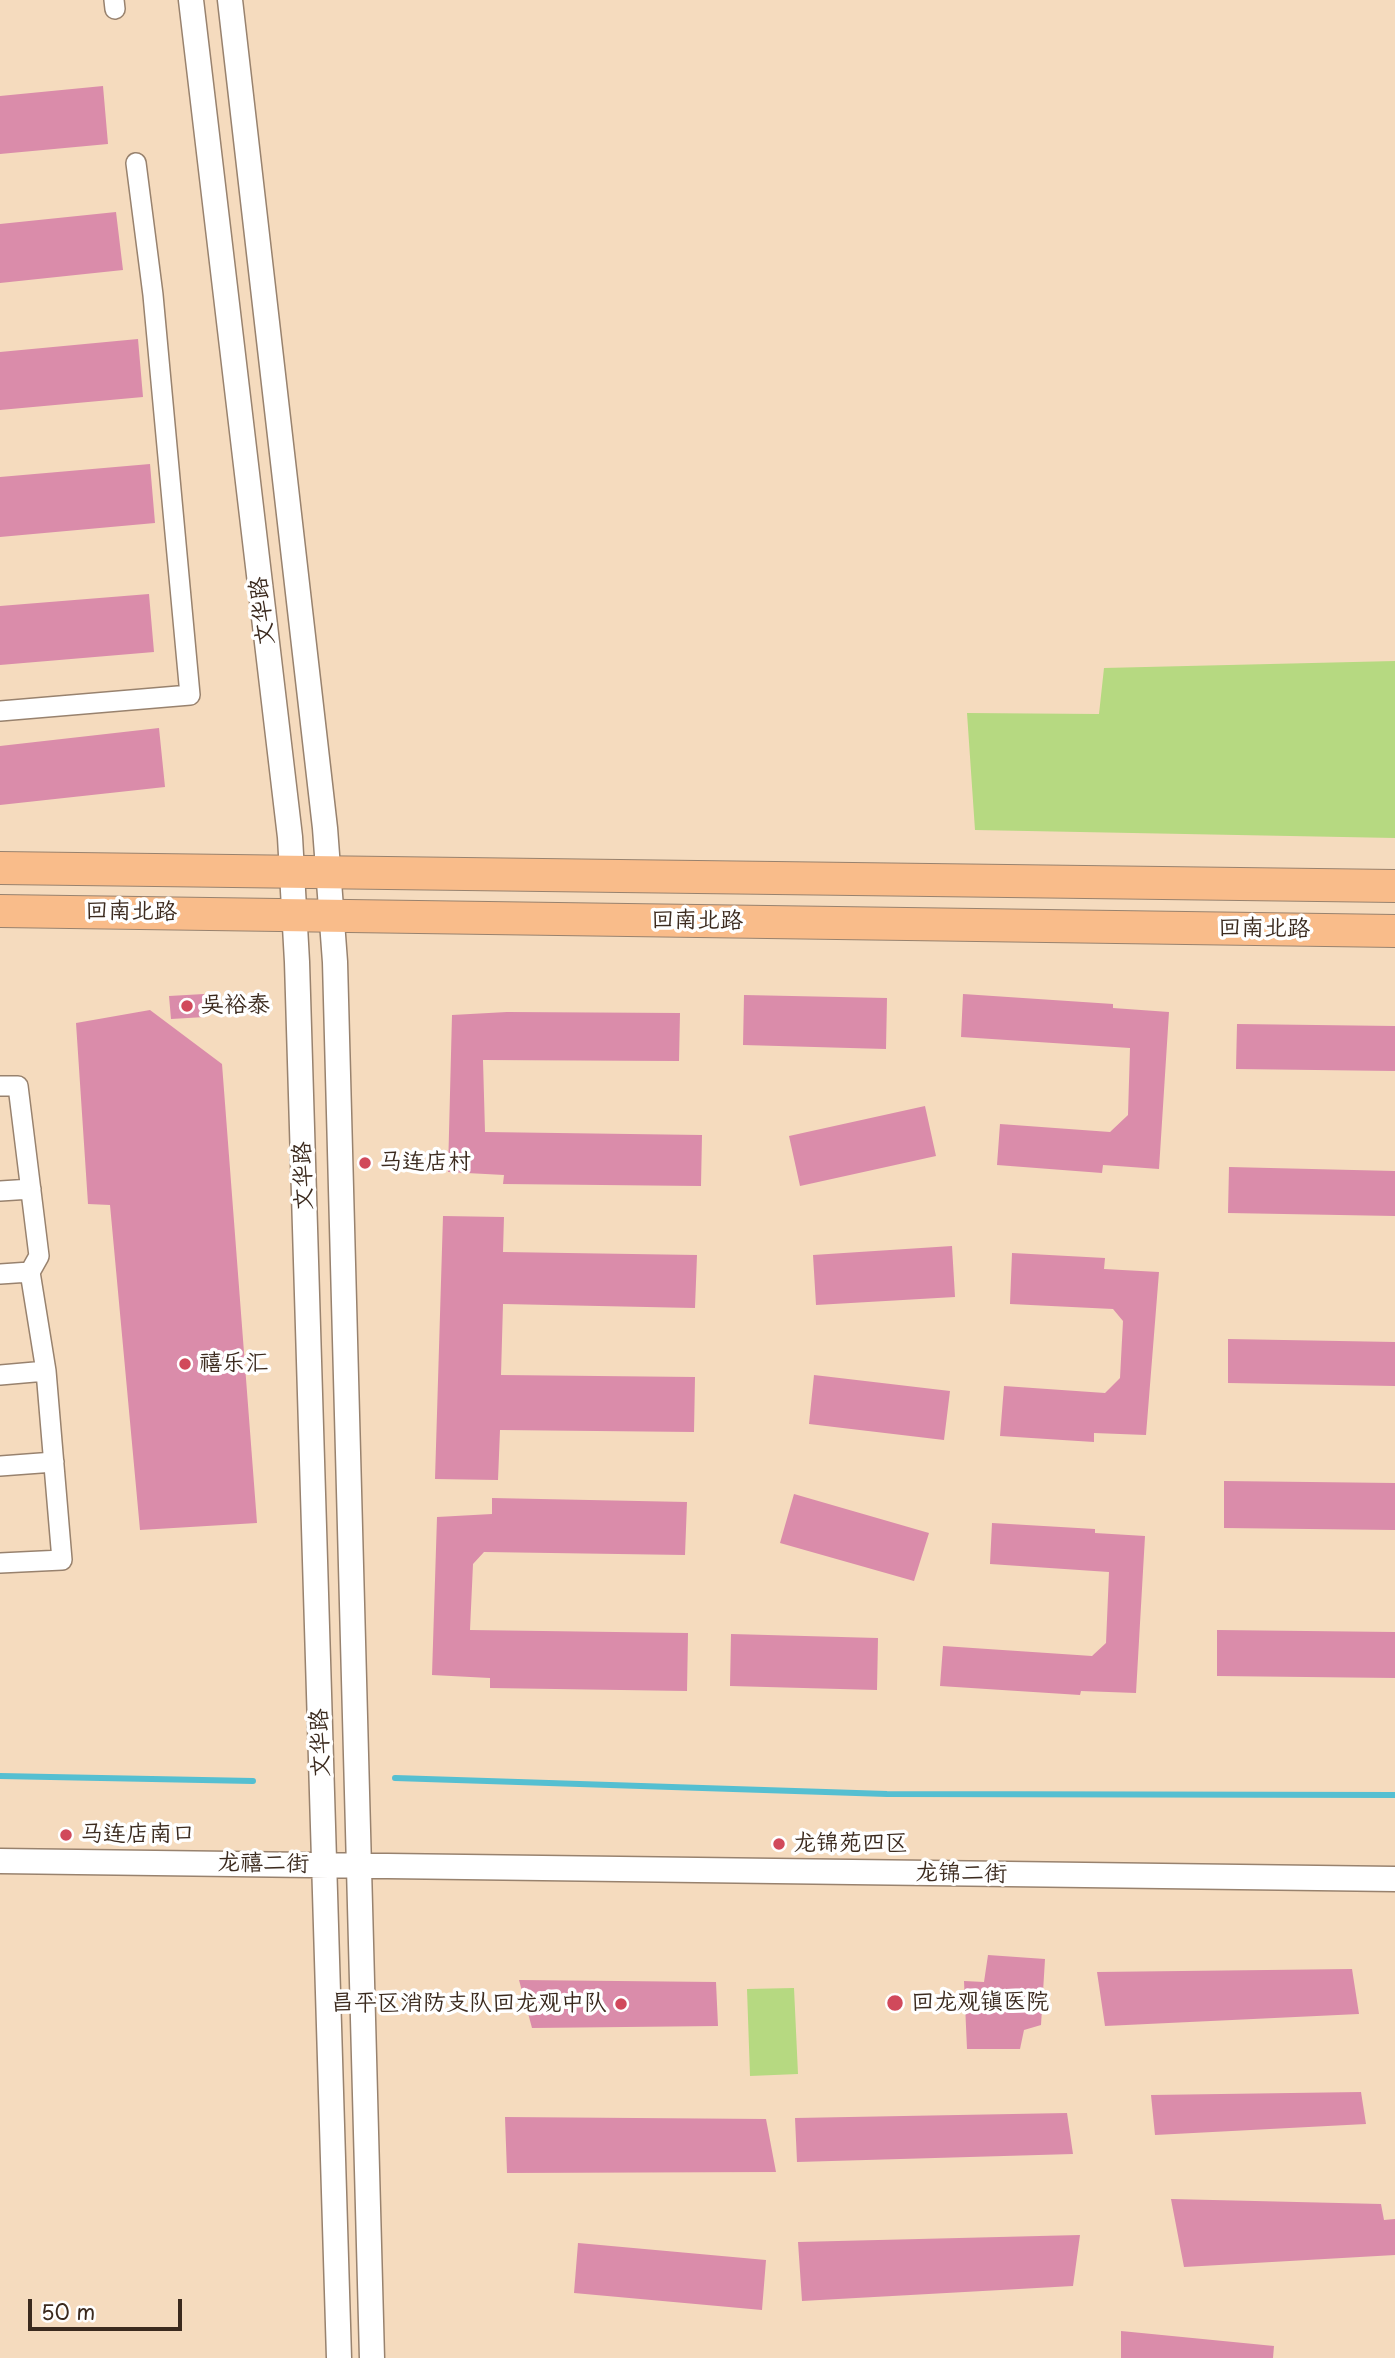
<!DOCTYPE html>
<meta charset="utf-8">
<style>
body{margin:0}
#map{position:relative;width:1395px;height:2358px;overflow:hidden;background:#f5dbbe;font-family:"Playpen Sans",sans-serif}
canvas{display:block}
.scale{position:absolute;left:28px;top:2299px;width:154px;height:32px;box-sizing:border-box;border:4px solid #3b2a1e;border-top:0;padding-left:9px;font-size:21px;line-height:24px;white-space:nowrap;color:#3b2a1e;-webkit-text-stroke:5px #fff;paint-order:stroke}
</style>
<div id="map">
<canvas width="1395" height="2358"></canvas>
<div class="scale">50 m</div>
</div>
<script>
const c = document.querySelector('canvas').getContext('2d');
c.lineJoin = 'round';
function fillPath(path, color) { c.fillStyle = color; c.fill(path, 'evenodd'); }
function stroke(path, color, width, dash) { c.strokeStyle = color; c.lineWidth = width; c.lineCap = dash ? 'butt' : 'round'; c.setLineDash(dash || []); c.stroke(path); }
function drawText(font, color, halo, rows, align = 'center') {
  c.font = font + ' "Playpen Sans","LXGW WenKai TC",sans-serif'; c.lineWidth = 7; c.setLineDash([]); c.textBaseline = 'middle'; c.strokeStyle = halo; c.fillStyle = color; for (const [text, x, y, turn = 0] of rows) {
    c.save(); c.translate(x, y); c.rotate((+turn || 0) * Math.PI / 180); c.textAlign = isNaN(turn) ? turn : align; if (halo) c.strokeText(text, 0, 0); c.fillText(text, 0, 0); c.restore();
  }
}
const green = new Path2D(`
 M 1395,661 L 1395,838 L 975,830 L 967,713 L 1099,714 L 1104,668 Z
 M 794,1988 L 798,2074 L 750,2076 L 747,1989 Z`);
const stream = new Path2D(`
 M 0,1776 L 253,1781
 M 395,1778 L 887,1794 L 1395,1795`);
const building = new Path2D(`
 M 103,86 L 108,144 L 0,154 L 0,96 Z
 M 116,212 L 123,270 L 0,283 L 0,224 Z
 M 138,339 L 143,397 L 0,410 L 0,352 Z
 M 150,464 L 155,523 L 0,537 L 0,477 Z
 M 149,594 L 154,652 L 0,665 L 0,606 Z
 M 159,728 L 165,787 L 0,805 L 0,746 Z
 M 204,994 L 205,1017 L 171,1019 L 169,996 Z
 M 963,994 L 1113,1004 L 1113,1008 L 1169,1012 L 1159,1169 L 1103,1165 L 1102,1173 L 997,1165 L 1000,1124 L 1110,1132 L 1128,1115 L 1130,1048 L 961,1037 Z
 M 744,995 L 887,998 L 886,1049 L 743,1045 Z
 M 150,1010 L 222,1064 L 257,1523 L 140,1530 L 110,1205 L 88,1204 L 76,1023 Z
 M 507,1012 L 680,1013 L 679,1061 L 483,1060 L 485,1132 L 702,1135 L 701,1186 L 503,1184 L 504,1175 L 448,1172 L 452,1015 Z
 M 1237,1024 L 1395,1026 L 1395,1071 L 1236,1069 Z
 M 925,1106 L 936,1156 L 800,1186 L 789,1136 Z
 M 1229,1167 L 1395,1171 L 1395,1216 L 1228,1213 Z
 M 443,1216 L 504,1217 L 503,1252 L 697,1255 L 695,1308 L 503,1304 L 501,1375 L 695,1377 L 694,1432 L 500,1430 L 498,1480 L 435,1479 Z
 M 952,1246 L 955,1297 L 816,1305 L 813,1255 Z
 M 1012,1253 L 1105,1258 L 1104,1269 L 1159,1272 L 1146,1435 L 1094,1433 L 1094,1442 L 1000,1436 L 1004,1386 L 1105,1393 L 1120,1378 L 1123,1321 L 1113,1309 L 1010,1304 Z
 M 1228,1339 L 1395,1342 L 1395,1386 L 1228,1383 Z
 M 814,1375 L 950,1391 L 944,1440 L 809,1424 Z
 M 1224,1481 L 1395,1483 L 1395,1530 L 1224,1528 Z
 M 794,1494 L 929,1533 L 914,1581 L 780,1543 Z
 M 492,1498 L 687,1502 L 685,1555 L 484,1552 L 473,1564 L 470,1630 L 688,1633 L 687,1691 L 490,1688 L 490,1678 L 432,1675 L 437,1517 L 492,1514 Z
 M 992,1523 L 1095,1529 L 1095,1533 L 1145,1536 L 1136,1693 L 1081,1691 L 1080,1695 L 940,1686 L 943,1646 L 1092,1656 L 1106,1643 L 1109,1572 L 990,1564 Z
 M 1217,1630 L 1395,1632 L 1395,1678 L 1217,1676 Z
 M 731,1634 L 878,1638 L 877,1690 L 730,1686 Z
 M 988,1955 L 1045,1959 L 1041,2025 L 1024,2030 L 1020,2049 L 967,2049 L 964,1981 L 984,1982 Z
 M 1352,1969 L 1359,2014 L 1105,2026 L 1097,1972 Z
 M 519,1980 L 716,1982 L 718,2026 L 532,2028 Z
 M 1361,2092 L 1366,2124 L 1155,2135 L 1151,2095 Z
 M 1067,2113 L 1073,2154 L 797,2162 L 795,2118 Z
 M 505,2117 L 766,2119 L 776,2172 L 507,2173 Z
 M 1171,2199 L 1381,2204 L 1384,2220 L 1395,2219 L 1395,2255 L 1184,2267 Z
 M 1080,2235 L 1073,2286 L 802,2301 L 798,2242 Z
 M 578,2243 L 766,2260 L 762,2310 L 574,2293 Z
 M 1121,2331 L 1274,2346 L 1273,2358 L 1121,2358 Z`);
const minor = new Path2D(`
 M 114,0 L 115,9
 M 0,711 L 190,695 L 153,295 L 136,163
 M 0,1086 L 18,1086 L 39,1256 L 30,1272 L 0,1274
 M 0,1191 L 31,1189
 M 0,1375 L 46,1371
 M 0,1466 L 54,1462
 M 0,1563 L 62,1560 L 46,1371 L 30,1272`);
const tertiary = new Path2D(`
 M 191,0 L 290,837 L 297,962 L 339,2358
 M 230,0 L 325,828 L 335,962 L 372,2358
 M 0,1861 L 1395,1879`);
const primary = new Path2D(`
 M 0,868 L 1395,886
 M 0,911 L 1395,931`);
const markers = [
 [187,1006,7,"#d1495b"],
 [365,1163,7,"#d1495b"],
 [185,1364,7,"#d1495b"],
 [66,1835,7,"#d1495b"],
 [779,1844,7,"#d1495b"],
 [895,2003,9,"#d1495b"],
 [621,2004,7,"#d1495b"]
];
const streetNames = [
 ["文华路",263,611,-97],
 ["回南北路",131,912,1],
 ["回南北路",697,921,1],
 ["回南北路",1264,929,1],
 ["文华路",304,1176,-92],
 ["文华路",321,1743,-92],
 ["龙禧二街",263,1864,1],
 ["龙锦二街",961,1874,1]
];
const poiNames = [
 ["吴裕泰",201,1006],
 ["马连店村",379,1163],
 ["禧乐汇",199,1364],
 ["马连店南口",80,1835],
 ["龙锦苑四区",793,1844],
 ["回龙观镇医院",911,2003],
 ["昌平区消防支队回龙观中队",607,2004,"right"]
];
fillPath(green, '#b6d981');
stroke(stream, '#55bfd1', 6);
fillPath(building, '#da8caa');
stroke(minor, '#98826e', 22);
stroke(tertiary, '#98826e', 27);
stroke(primary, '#98826e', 34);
stroke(minor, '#fff', 19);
stroke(tertiary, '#fff', 24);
stroke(primary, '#f9bc8a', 32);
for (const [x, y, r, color] of markers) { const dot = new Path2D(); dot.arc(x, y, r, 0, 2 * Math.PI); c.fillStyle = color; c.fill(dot); stroke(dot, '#fff', 2.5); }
drawText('23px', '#3b2a1e', '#fff', streetNames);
drawText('23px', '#3b2a1e', '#fff', poiNames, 'left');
</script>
